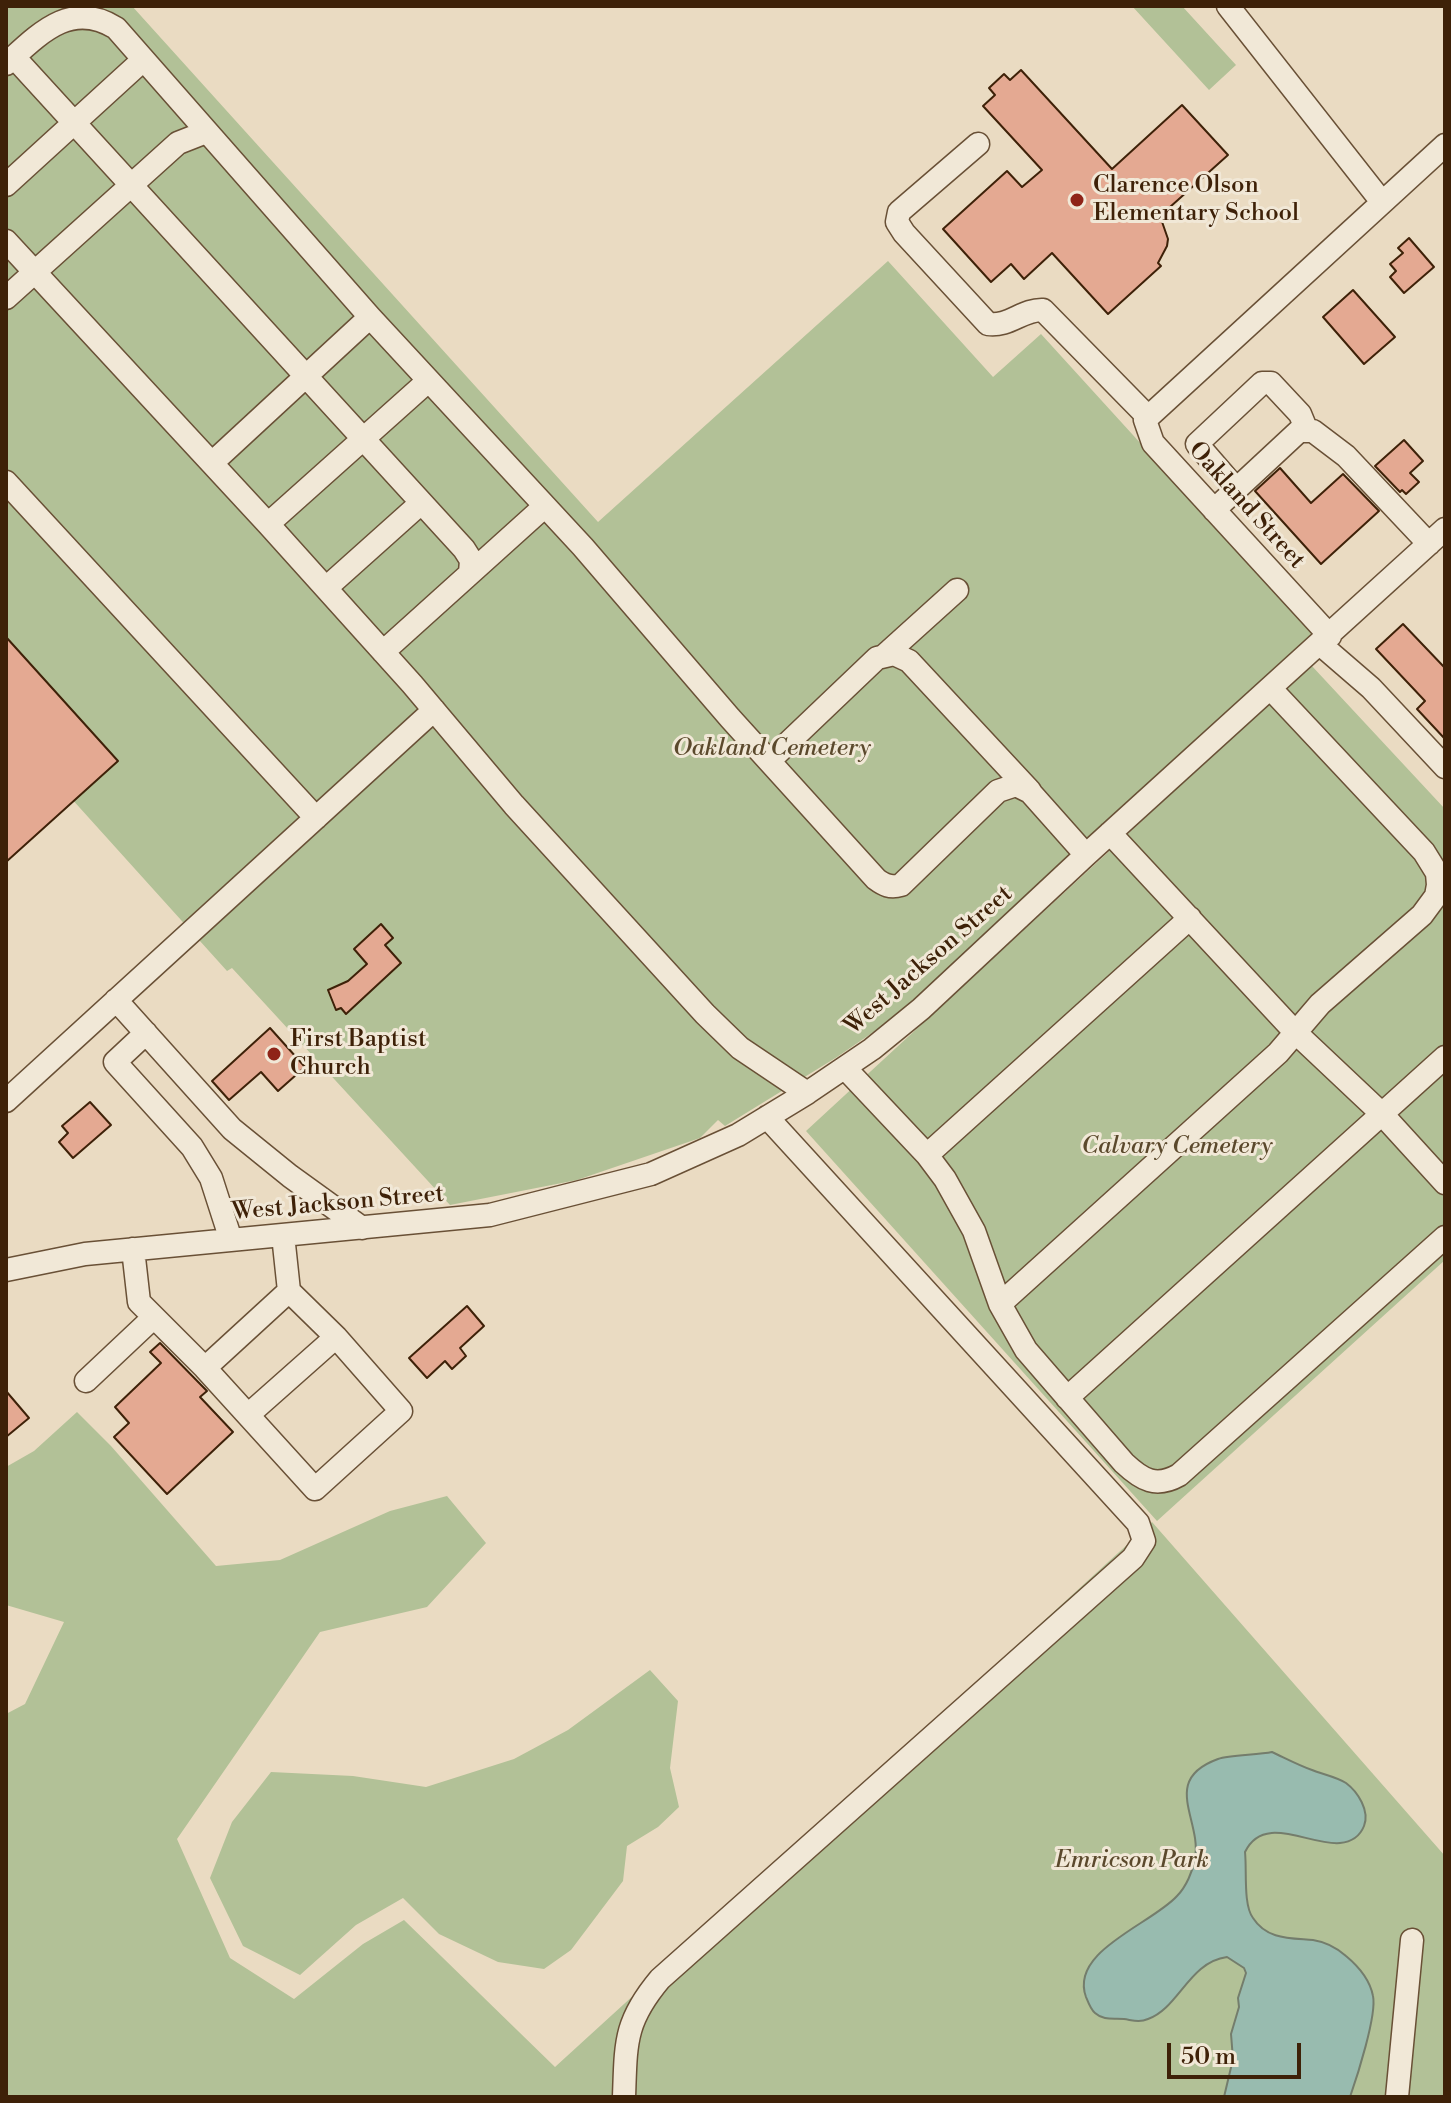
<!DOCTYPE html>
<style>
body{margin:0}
#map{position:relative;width:1451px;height:2103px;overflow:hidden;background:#eadbc2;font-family:"Libre Bodoni",serif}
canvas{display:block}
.frame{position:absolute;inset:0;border:8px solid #3e2108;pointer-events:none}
.scale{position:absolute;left:1167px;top:2043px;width:134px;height:36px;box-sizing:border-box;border:4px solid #3e2108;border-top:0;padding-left:10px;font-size:24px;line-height:28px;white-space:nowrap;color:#3e2108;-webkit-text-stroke:6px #f1e8d7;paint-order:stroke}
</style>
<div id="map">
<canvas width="1451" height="2103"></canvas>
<div class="frame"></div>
<div class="scale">50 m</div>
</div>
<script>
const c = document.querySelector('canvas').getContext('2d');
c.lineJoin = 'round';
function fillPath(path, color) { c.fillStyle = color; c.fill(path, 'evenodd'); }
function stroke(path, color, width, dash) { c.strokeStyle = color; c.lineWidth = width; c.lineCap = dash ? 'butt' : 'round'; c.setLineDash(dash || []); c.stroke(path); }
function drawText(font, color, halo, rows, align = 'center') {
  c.font = font + ' "Libre Bodoni",serif'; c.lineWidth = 6; c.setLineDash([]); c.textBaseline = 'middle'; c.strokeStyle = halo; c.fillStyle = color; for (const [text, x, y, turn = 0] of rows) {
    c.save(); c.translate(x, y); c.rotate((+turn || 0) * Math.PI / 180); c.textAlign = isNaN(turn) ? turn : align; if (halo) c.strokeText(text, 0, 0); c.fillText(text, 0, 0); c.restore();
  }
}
const green = new Path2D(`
 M 6,6 L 132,6 L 598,522 L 888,261 L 993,377 L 1041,334 L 1315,635 L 917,1002 L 837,1057 L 725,1126 L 718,1120 L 700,1138 L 577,1180 L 450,1205 L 232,968 L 227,971 L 6,726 Z
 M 1132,6 L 1182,6 L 1236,65 L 1209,90 Z
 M 1311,665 L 1445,809 L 1445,1260 L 1157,1521 L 806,1131 Z
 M 77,1412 L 111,1446 L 216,1566 L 280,1560 L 390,1511 L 447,1496 L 486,1543 L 427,1607 L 320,1632 L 177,1839 L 230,1958 L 294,1999 L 363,1944 L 404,1920 L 555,2067 L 1152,1522 L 1445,1856 L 1445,2097 L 6,2097 L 6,1714 L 25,1704 L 64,1622 L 6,1605 L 6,1467 L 34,1451 Z
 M 650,1670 L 678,1701 L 670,1768 L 679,1807 L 658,1827 L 627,1846 L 623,1881 L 571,1950 L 544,1969 L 498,1962 L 439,1934 L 403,1898 L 356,1925 L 300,1975 L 243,1946 L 210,1878 L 232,1822 L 271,1772 L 353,1776 L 426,1787 L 514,1759 L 568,1730 Z`);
const water = new Path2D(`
 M 1272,1752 C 1285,1758 1298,1765 1312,1770 C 1322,1774 1337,1777 1346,1783 C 1358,1792 1370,1811 1364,1826 C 1360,1836 1351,1842 1340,1843 C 1310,1846 1264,1813 1245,1852 C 1247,1870 1243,1905 1253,1918 C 1267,1940 1291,1938 1313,1940 C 1326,1942 1337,1948 1346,1956 C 1358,1966 1370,1980 1373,1996 C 1377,2015 1357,2077 1350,2097 L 1224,2097 L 1233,2059 L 1231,2034 L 1239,2007 L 1238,1998 L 1246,1973 L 1244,1968 L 1227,1957 C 1189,1962 1179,2008 1148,2019 C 1139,2023 1132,2020 1124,2019 C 1113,2018 1104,2021 1095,2013 C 1091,2010 1088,2002 1086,1997 C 1069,1951 1152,1924 1177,1896 C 1186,1887 1193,1871 1195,1858 C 1202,1820 1160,1780 1218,1759 C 1230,1755 1258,1755 1272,1752 Z`);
const building = new Path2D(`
 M 1021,70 L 1112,169 L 1182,105 L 1228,155 L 1160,216 L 1168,239 L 1167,246 L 1158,263 L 1161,266 L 1108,314 L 1052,253 L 1024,279 L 1011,264 L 991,282 L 943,229 L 1007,171 L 1022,187 L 1042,170 L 983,106 L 995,95 L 989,88 L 1004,74 L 1010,80 Z
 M 1409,238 L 1434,267 L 1404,293 L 1390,277 L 1396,271 L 1390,264 L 1403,253 L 1398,248 Z
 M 1353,290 L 1395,337 L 1364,364 L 1323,317 Z
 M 1404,440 L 1423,461 L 1410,473 L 1419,482 L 1406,494 L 1402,490 L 1400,492 L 1375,466 Z
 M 1280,468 L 1311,503 L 1343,474 L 1379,511 L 1321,564 L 1255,491 Z
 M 1403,624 L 1445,668 L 1445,739 L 1417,709 L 1425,701 L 1376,649 Z
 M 6,637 L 118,761 L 6,862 Z
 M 381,924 L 393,938 L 385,945 L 401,963 L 346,1014 L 341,1008 L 336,1010 L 328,990 L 348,981 L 367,964 L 354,949 Z
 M 270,1028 L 305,1067 L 278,1091 L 261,1072 L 229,1100 L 212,1081 Z
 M 90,1102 L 111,1125 L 73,1158 L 59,1142 L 68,1133 L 62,1126 Z
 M 467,1306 L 484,1326 L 460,1348 L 466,1356 L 452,1369 L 445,1361 L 427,1378 L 409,1358 Z
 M 160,1343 L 207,1391 L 200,1397 L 233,1432 L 167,1494 L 114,1437 L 129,1423 L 115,1407 L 161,1363 L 150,1352 Z
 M 6,1391 L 29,1418 L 6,1437 Z`);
const minor = new Path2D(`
 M 1228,6 L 1382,202
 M 14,57 L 464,549 L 471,560 L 470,573
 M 6,64 C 40,33 71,0 116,28 L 370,317 L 583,547 L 730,718 L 876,879 C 884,885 890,888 901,885 L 998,791 L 1016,785 L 1030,792 L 1086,855
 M 978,144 L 899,212 L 897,222 L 904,233 L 988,324 C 1009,327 1023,309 1043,310 L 1148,417
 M 6,185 L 143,60
 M 6,241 L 268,524 L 412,684 L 514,805 L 705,1014 L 740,1048 L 807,1093
 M 6,298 L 178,143 L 206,132
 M 212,463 L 370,317
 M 6,482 L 316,818
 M 1236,489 L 1197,444 L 1262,383 L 1271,383 L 1300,414 L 1307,431
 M 1214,510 L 1299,431 L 1313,431 L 1346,456 L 1429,544
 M 268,524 L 428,381
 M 326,588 L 421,503
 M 1330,636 L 1153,443 L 1145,420 L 1445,145
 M 1320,644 L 1371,688 L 1445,767
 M 383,652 L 545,506
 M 885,655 L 957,590
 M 769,761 L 877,658 L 894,654 L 909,661 L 1030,791
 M 1110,833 L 1295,1032 L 1382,1114 L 1445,1183
 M 116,1000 L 232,1129 L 290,1176 L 362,1228
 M 146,1033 L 115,1062 L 192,1147 L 211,1178 L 231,1240
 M 845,1068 L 927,1155 L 945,1179 L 974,1231 L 1000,1304 L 1026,1350 L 1124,1463 C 1142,1480 1156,1488 1179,1475 L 1445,1237
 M 6,1101 L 434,710
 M 927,1155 L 1190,918
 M 133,1249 L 139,1302 L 205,1368 L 289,1291 L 283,1235
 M 6,1270 L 85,1254 L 490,1215 L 651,1174 L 738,1135 L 807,1093 L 872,1049 L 921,1009 L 1086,855 L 1445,529
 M 1000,1304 L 1278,1053 L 1320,1004 L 1422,915 L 1436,896 L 1438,885 L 1437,873 L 1424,852 L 1271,689
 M 205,1368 L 315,1489 L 401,1411 L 336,1337 L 289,1291
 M 86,1381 L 154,1317
 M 1067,1398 L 1445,1057
 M 248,1415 L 336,1337
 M 624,2097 C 626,2043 624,2022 660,1979 L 1133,1558 L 1144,1541 L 1138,1523 L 767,1117
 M 1397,2097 L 1412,1940`);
const markers = [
 [1077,200,8,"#8f2418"],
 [274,1054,8,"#8f2418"]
];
const poiNames = [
 ["Clarence Olson",1093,186],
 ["Elementary School",1093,214],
 ["First Baptist",290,1040],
 ["Church",290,1068]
];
const streetNames = [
 ["Oakland Street",1246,506,48],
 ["West Jackson Street",929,961,-41],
 ["West Jackson Street",338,1204,-5]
];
const parkNames = [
 ["Oakland Cemetery",772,749],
 ["Calvary Cemetery",1177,1147],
 ["Emricson Park",1132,1861]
];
fillPath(green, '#b2c197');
fillPath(water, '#98bbaf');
stroke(water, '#747d6c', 2);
fillPath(building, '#e4a992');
stroke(building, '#3e2108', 2);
stroke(minor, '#695036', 25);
stroke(minor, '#f1e8d7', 22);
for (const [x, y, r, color] of markers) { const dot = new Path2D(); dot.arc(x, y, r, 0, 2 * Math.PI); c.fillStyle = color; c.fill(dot); stroke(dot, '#f1e8d7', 3); }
drawText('24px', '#3e2108', '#f1e8d7', poiNames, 'left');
drawText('24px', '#3e2108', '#f1e8d7', streetNames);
drawText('italic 24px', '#5b492c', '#f1e8d7', parkNames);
</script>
